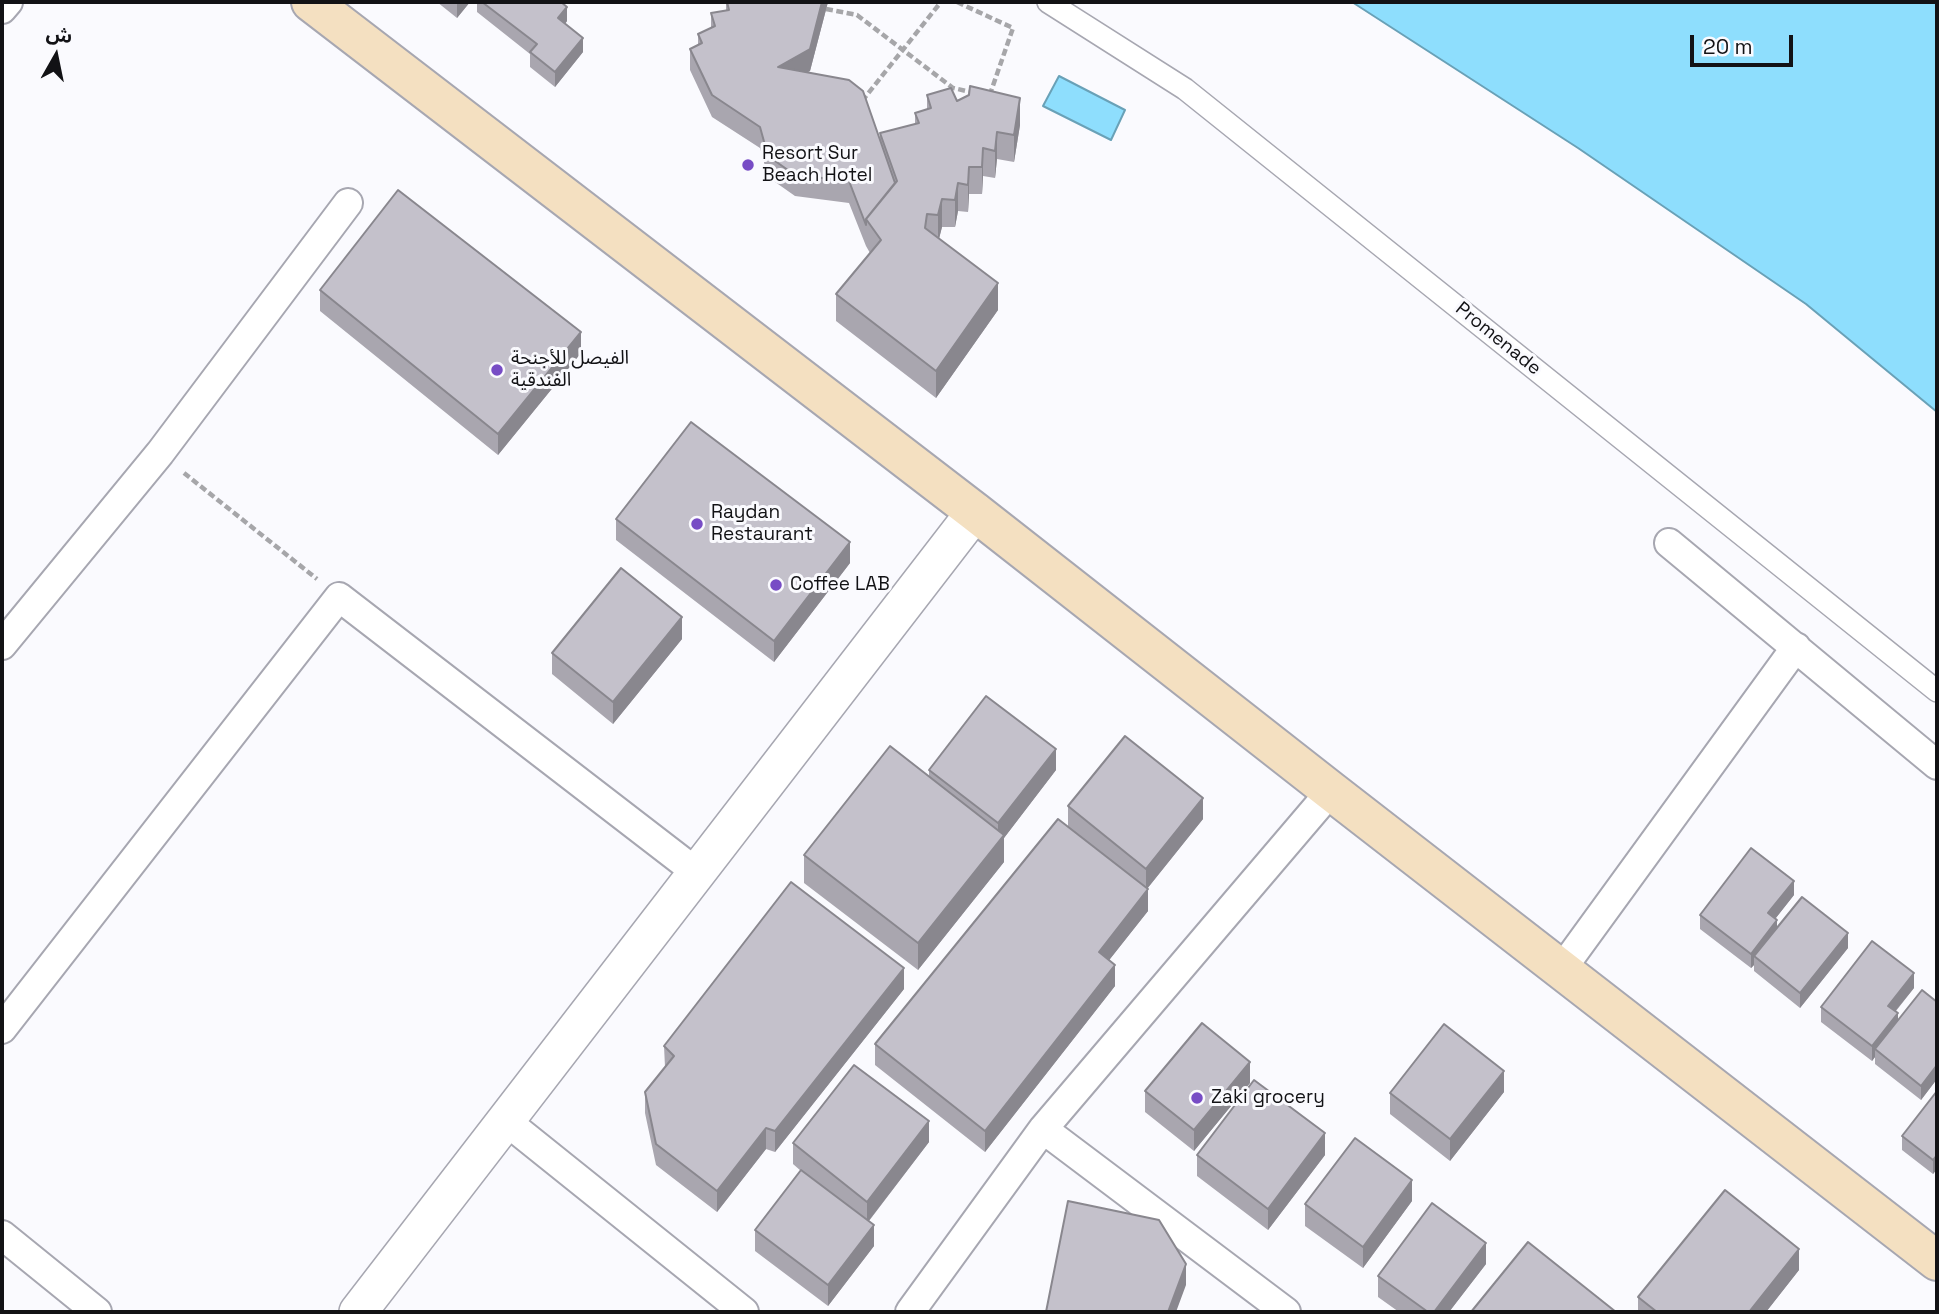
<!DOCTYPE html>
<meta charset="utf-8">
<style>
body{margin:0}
#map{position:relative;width:1939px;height:1314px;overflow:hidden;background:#fafafe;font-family:"Space Grotesk","Noto Sans Arabic",sans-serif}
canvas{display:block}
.frame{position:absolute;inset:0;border:4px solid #121215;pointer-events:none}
.north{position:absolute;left:21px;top:21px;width:70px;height:70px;-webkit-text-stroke:5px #fafafe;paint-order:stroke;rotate:9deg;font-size:19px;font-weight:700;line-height:28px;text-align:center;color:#121215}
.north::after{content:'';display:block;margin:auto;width:24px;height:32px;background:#121215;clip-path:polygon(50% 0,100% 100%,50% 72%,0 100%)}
.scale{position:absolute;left:1690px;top:35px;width:103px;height:32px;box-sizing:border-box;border:4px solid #121215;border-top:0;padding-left:9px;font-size:21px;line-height:24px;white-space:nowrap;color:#121215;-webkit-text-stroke:5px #fafafe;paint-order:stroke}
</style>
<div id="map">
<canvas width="1939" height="1314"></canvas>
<div class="frame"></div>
<div class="north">ش</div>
<div class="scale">20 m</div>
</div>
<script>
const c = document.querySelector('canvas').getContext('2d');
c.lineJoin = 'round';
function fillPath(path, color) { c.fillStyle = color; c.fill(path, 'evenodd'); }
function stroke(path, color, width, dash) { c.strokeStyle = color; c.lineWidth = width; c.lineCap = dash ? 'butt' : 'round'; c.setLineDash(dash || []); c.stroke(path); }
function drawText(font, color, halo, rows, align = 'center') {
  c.font = font + ' "Space Grotesk","Noto Sans Arabic",sans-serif'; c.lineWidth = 6; c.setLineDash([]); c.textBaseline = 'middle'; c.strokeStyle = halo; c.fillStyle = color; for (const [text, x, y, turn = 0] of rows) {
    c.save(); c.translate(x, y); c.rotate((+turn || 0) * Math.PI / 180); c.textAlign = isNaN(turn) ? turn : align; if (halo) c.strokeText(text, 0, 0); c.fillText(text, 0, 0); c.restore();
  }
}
const water = new Path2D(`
 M 1352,2 L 1937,2 L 1937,412 L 1806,304 L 1578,148 Z
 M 1059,76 L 1125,110 L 1111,140 L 1043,106 Z`);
const path = new Path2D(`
 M 957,2 L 1013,28 L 989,97
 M 826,9 L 857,15 L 953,88 L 975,93
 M 862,101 L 941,2
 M 184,473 L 317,579`);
const pedestrian = new Path2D(`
 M 1048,2 L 1185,89 L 1937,691`);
const minor = new Path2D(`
 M 2,9 L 8,2
 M 1669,543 L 1937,765
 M 2,645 L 160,453 L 348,203
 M 1561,970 L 1796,647
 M 2,1029 L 339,597 L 696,872
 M 506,1121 L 744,1312
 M 1043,1129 L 1286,1312
 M 2,1235 L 97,1312
 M 910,1312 L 1043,1129 L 1331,791`);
const tertiary = new Path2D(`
 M 358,1312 L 975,512`);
const secondary = new Path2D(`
 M 311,2 L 975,512 L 1331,791 L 1937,1261`);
const wall = new Path2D(`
 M 437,2 L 470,2 L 457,18 Z
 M 477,2 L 561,2 L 567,21 L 565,24 L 583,52 L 555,87 L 530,67 L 530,54 L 477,12 Z
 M 726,2 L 828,2 L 810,71 L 806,72 L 880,139 L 880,133 L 915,124 L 915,113 L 927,109 L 927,95 L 957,101 L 1020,125 L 1014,162 L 997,159 L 995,178 L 983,176 L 982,194 L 969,194 L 968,212 L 958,211 L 955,227 L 942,227 L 939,238 L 998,310 L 936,398 L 836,321 L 836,294 L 870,253 L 866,246 L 849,203 L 795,196 L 768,177 L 760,148 L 712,117 L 690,70 L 690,49 L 698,45 L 698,34 L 711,28 L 711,13 L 726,11 Z
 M 320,290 L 581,353 L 498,455 L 320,311 Z
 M 616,519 L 850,563 L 774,662 L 616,540 Z
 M 682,639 L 613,724 L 552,674 L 552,653 Z
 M 929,770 L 1056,770 L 1004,838 L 1004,862 L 918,970 L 804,883 L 804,855 L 929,777 Z
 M 1068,806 L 1203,819 L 1147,889 L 1148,911 L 1109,960 L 1115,986 L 985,1152 L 875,1065 L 875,1044 L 1068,827 Z
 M 1794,895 L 1775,919 L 1777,927 L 1848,948 L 1800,1008 L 1754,971 L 1754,965 L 1751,968 L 1700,929 L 1700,915 Z
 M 1914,988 L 1896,1011 L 1898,1020 L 1937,1002 L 1937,1079 L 1921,1100 L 1875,1064 L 1875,1057 L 1872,1061 L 1821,1022 L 1821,1007 Z
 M 904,989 L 775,1152 L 766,1149 L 717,1212 L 656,1165 L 645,1113 L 645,1092 L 665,1067 L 664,1046 Z
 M 1250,1083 L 1194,1151 L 1145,1112 L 1145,1091 Z
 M 1937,1091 L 1937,1169 L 1933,1174 L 1902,1150 L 1902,1136 Z
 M 1504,1092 L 1450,1161 L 1390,1114 L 1390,1093 Z
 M 929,1142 L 869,1221 L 874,1246 L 828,1306 L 755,1251 L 755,1230 L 801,1171 L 793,1164 L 793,1143 Z
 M 1197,1155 L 1325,1155 L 1268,1230 L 1197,1176 Z
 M 1412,1201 L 1363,1268 L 1305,1226 L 1305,1204 Z
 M 1486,1264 L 1449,1312 L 1399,1312 L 1378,1297 L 1378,1276 Z
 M 1799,1270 L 1766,1312 L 1638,1312 L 1638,1297 Z`);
const shadedWall = new Path2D(`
 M 457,2 L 470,2 L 457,18 Z
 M 822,2 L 828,2 L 810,71 L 778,88 L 778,67 Z
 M 567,7 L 567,21 L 558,33 L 558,18 Z
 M 583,38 L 583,52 L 555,87 L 555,72 Z
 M 1020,98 L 1020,125 L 1014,162 L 1014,135 Z
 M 997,132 L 997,159 L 995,178 L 995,151 Z
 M 983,148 L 983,176 L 982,194 L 982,167 Z
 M 969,167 L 969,194 L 968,212 L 968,185 Z
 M 958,183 L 958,211 L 955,227 L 955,200 Z
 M 942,199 L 942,227 L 938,243 L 938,215 Z
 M 998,283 L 998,310 L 936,398 L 936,371 Z
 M 581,332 L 581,353 L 498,455 L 498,434 Z
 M 850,542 L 850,563 L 774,662 L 774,641 Z
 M 682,617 L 682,639 L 613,724 L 613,702 Z
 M 1056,749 L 1056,770 L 1004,838 L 1004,862 L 918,970 L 918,943 L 998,842 L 998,823 Z
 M 1203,798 L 1203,819 L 1146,890 L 1146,869 Z
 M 1794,881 L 1794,895 L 1768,928 L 1768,913 Z
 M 1148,889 L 1148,911 L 1099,973 L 1099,952 Z
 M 1777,920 L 1777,934 L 1754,956 L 1754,965 L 1751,968 L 1751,954 Z
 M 1848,933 L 1848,948 L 1800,1008 L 1800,993 Z
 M 1115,965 L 1115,986 L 985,1152 L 985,1131 Z
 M 904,968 L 904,989 L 775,1152 L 775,1131 Z
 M 1914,973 L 1914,988 L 1888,1020 L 1888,1006 Z
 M 1898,1013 L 1898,1027 L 1875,1049 L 1875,1057 L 1872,1061 L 1872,1046 Z
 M 1250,1062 L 1250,1083 L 1194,1151 L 1194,1130 Z
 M 1937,1065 L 1937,1079 L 1921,1100 L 1921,1086 Z
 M 1504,1071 L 1504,1092 L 1450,1161 L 1450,1139 Z
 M 929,1121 L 929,1142 L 867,1223 L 867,1202 Z
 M 766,1128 L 766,1149 L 717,1212 L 717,1191 Z
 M 1325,1133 L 1325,1155 L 1268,1230 L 1268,1209 Z
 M 1937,1155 L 1937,1169 L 1933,1174 L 1933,1160 Z
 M 1412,1180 L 1412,1201 L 1363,1268 L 1363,1247 Z
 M 874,1225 L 874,1246 L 828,1306 L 828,1285 Z
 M 1486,1243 L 1486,1264 L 1449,1312 L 1434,1312 Z
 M 1799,1249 L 1799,1270 L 1766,1312 L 1749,1312 Z
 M 1186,1264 L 1186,1285 L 1176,1312 L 1168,1312 Z`);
const building = new Path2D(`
 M 482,2 L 561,2 L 567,7 L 558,18 L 583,38 L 555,72 L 530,52 L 537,44 Z
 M 727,2 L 822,2 L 810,49 L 778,67 L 849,80 L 863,91 L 895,183 L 866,219 L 866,225 L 849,181 L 795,175 L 768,156 L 760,127 L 712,95 L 690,49 L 702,43 L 698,34 L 715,26 L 711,13 L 729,10 Z
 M 970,86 L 1020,98 L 1014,135 L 997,132 L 995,151 L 983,148 L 982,167 L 969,167 L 968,185 L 958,183 L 955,200 L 942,199 L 938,215 L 927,214 L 925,228 L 998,283 L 936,371 L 836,294 L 881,240 L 866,219 L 897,181 L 880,133 L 919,123 L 915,113 L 931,108 L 927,95 L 951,88 L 957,101 L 969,95 Z
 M 398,190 L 581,332 L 498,434 L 320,290 Z
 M 691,422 L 850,542 L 774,641 L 616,519 Z
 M 621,568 L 682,617 L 613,702 L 552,653 Z
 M 986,696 L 1056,749 L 998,823 L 929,770 Z
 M 1125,736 L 1203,798 L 1146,869 L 1068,806 Z
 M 890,746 L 1004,835 L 918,943 L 804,855 Z
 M 1058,819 L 1148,889 L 1099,952 L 1115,965 L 985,1131 L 875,1044 Z
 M 1751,848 L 1794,881 L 1768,913 L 1777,920 L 1751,954 L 1700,915 Z
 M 791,882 L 904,968 L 775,1131 L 766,1128 L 717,1191 L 656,1144 L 645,1092 L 674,1056 L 664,1046 Z
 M 1802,897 L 1848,933 L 1800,993 L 1754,956 Z
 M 1872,941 L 1914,973 L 1888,1006 L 1898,1013 L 1872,1046 L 1821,1007 Z
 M 1922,990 L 1937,1002 L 1937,1065 L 1921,1086 L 1875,1049 Z
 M 1202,1023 L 1250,1062 L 1194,1130 L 1145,1091 Z
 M 1444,1024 L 1504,1071 L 1450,1139 L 1390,1093 Z
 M 854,1065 L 929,1121 L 867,1202 L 793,1143 Z
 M 1254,1080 L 1325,1133 L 1268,1209 L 1197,1155 Z
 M 1937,1091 L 1937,1155 L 1933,1160 L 1902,1136 Z
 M 1355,1138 L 1412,1180 L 1363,1247 L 1305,1204 Z
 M 801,1170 L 874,1225 L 828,1285 L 755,1230 Z
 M 1725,1190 L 1799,1249 L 1749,1312 L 1657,1312 L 1638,1297 Z
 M 1068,1201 L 1159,1220 L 1186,1264 L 1168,1312 L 1046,1312 Z
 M 1432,1203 L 1486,1243 L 1434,1312 L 1428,1312 L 1378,1276 Z
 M 1528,1242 L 1616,1312 L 1471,1312 Z`);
const markers = [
 [748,165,7,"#774cc5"],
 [497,370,7,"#774cc5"],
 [697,524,7,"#774cc5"],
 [776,585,7,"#774cc5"],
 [1197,1098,7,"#774cc5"]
];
const poiNames = [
 ["Resort Sur",762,154],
 ["Beach Hotel",762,176],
 ["الفيصل للأجنحة",511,359],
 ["الفندقية",511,381],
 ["Raydan",711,513],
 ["Restaurant",711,535],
 ["Coffee LAB",790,585],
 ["Zaki grocery",1211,1098]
];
const streetNames = [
 ["Promenade",1498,339,39]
];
fillPath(water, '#8edefd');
stroke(water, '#69a1b7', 2);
stroke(pedestrian, '#a7a7b1', 24);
stroke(minor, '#a7a7b1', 32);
stroke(tertiary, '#a7a7b1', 40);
stroke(secondary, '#a7a7b1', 42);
stroke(path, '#a6a6a9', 4.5, [7, 3.5]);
stroke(pedestrian, '#fff', 21);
stroke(minor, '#fff', 28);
stroke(tertiary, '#fff', 37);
stroke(secondary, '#f4e0c1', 38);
fillPath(wall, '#a9a6af');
fillPath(shadedWall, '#89878e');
fillPath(building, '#c4c1cb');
stroke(building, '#89878e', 2);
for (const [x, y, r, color] of markers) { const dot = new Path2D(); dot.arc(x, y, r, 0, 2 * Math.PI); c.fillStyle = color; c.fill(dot); stroke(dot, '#fafafe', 2.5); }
drawText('19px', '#121215', '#fafafe', poiNames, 'left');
drawText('19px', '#121215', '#fafafe', streetNames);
</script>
